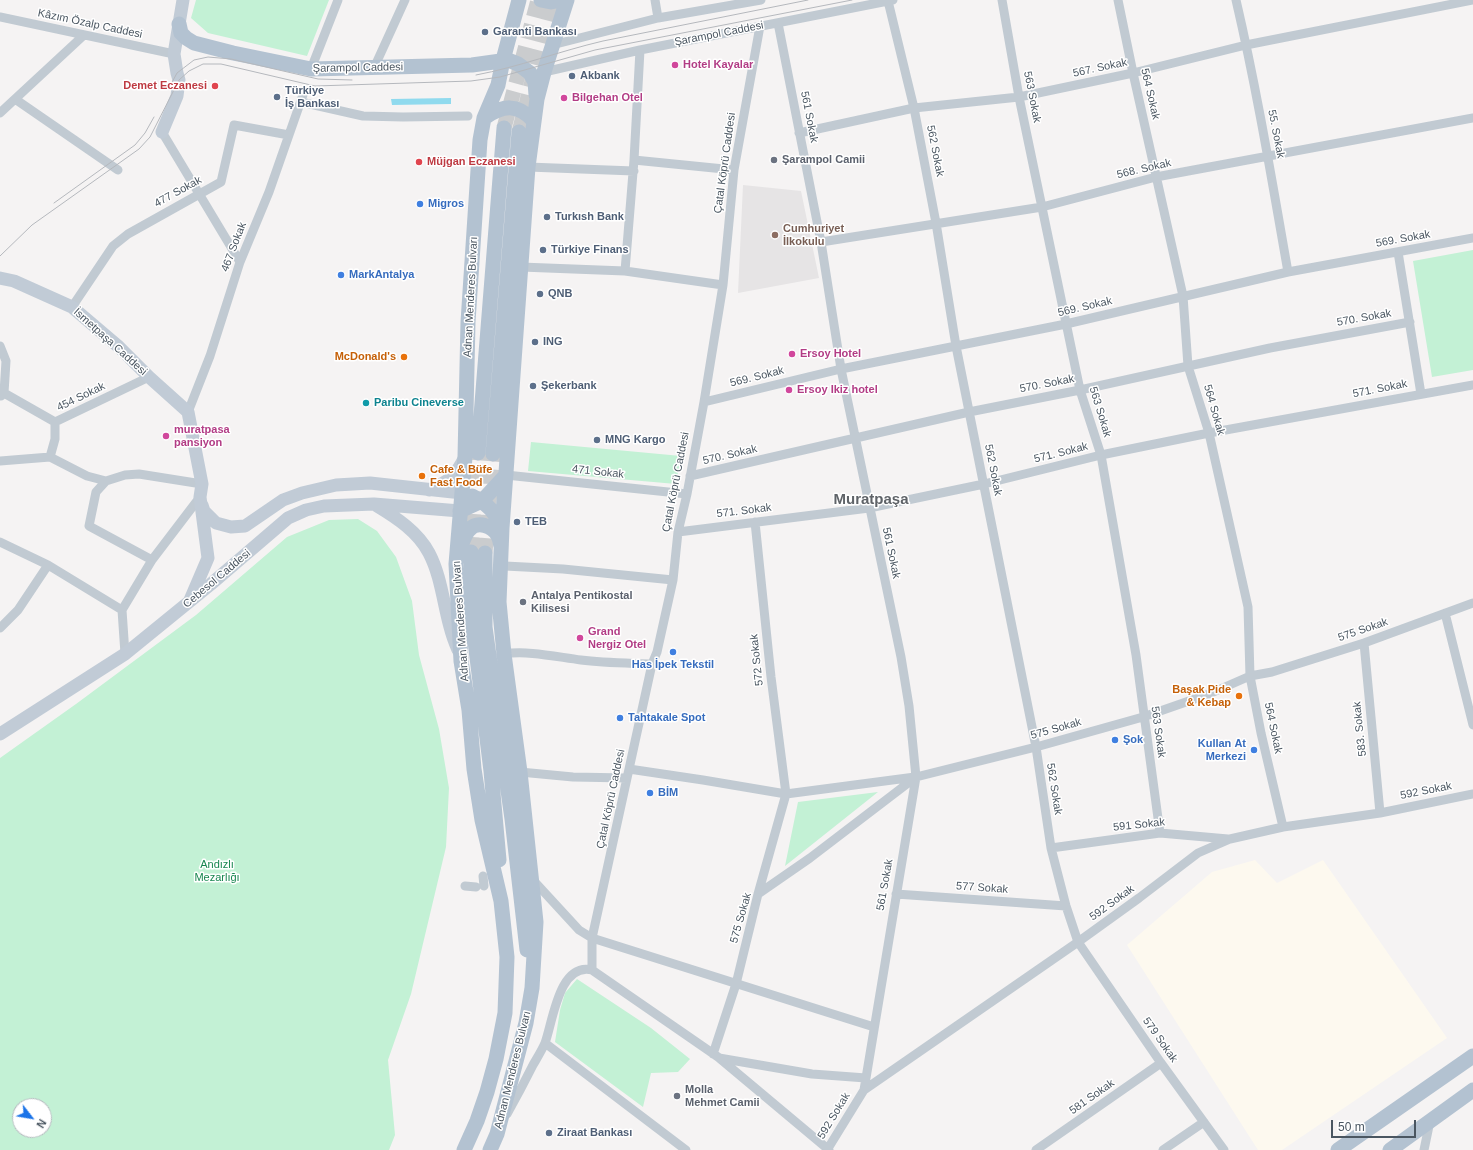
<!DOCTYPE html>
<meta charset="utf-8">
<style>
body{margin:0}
#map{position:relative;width:1473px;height:1150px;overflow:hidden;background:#f5f3f3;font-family:Helvetica,sans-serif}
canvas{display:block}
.north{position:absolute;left:12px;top:1098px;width:40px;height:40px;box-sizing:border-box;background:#fff;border:1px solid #b7bbc0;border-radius:50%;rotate:121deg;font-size:11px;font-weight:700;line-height:16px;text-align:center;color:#4a5661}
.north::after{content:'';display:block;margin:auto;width:14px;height:18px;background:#1a73e8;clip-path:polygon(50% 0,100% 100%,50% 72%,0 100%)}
.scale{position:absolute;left:1331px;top:1120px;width:85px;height:18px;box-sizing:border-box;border:2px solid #4a5661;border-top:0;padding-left:5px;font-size:12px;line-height:14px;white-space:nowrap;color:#4a5661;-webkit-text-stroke:3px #fff;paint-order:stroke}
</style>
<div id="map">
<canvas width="1473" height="1150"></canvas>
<div class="north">N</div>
<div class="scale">50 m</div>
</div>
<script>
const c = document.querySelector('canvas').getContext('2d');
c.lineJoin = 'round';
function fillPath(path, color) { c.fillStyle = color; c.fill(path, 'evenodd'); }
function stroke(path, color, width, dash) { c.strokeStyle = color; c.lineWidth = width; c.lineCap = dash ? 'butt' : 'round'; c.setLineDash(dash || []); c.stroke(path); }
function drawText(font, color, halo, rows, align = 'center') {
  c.font = font + ' Helvetica,sans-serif'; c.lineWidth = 3; c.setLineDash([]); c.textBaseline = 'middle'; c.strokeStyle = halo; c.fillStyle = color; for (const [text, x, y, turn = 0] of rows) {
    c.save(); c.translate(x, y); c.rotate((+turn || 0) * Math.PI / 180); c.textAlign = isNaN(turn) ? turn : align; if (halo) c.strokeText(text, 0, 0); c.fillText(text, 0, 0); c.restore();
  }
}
const commercial = new Path2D(`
 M 1255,860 L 1277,883 L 1323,860 L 1447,1038 L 1282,1150 L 1258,1150 L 1127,945 L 1212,872 Z`);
const education = new Path2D(`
 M 743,185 L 801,191 L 819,278 L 738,293 Z`);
const green = new Path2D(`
 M 196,0 L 329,0 L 307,56 L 208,33 L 191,18 Z
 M 1473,250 L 1473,370 L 1432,377 L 1413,261 Z
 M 531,442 L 681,456 L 676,484 L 528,471 Z
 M 358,519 L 377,531 L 396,557 L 412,601 L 419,655 L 439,729 L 449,788 L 446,847 L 411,994 L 388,1060 L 395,1135 L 389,1150 L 0,1150 L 0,758 L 76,704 L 196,615 L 287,537 L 329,520 ZM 20,1106 L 44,1106 L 44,1130 L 20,1130 Z
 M 878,792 L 785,866 L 798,802 Z
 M 577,979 L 651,1028 L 690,1059 L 678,1072 L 651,1073 L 643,1107 L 555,1042 L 560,1010 L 565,993 Z`);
const water = new Path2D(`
 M 451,98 L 451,104 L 392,105 L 391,99 Z`);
const primaryTunnel = new Path2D(`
 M 504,128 L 538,0
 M 519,132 L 553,0
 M 471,552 L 478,453
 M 485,553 L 493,454`);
const street = new Path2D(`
 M 655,0 L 658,18
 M 1002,0 L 1019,97 L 1080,390 L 1101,455 L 1136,655 L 1160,833
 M 1118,0 L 1133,73 L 1183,296 L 1188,366 L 1209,433 L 1248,607 L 1250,676 L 1261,733 L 1283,827
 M 1236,0 C 1257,90 1272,181 1288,272
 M 888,1 L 914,108 L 936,223 L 956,346 L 1036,747 L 1051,848 L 1066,906 L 1078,942 L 1161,1063 L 1224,1150
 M 0,17 L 174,54
 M 778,23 L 821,242 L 841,369 L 901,657 L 909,706 L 916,777 L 864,1090
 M 552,45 L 658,18 L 761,0
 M 374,68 L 405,0
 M 311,69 L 338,0
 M 544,72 L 640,50 L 893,0
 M 15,99 L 118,170
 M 301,102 L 363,116 L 403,117 L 468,116
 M 0,113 L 84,35
 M 162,132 L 240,262
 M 799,133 L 914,108 L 1019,97 L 1133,73 L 1246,45 L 1473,0
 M 634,160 L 640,50
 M 528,167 L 634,171
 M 821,242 L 1042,207 L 1156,177 L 1473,118
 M 1398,252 L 1421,394
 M 521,267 L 625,271 L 723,285
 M 625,271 L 634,160 L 734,170
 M 72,307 L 113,246 L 128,234 L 221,182 L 234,125 L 289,135
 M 0,346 L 6,361 L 4,393 L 1,396
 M 4,393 L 55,422
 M 704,402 L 841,369 L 1066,324 L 1288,272 L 1473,238
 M 188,412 L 210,356 L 240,262 L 269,192 L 304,92
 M 50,457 L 55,439 L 55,422 L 149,377
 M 0,461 L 50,457 L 87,476 L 106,481
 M 506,475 L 687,494
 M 690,476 L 969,412 L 1080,390 L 1270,348 L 1410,322
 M 755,522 L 771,677 L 786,794 L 915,777
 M 678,532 L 869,508 L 984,484 L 1101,455 L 1209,433 L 1473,385
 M 0,542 L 48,565 L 122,610
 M 152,560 L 89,526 L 96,492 L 106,481 L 125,475 L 139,474 L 202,484
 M 505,566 L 563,569 L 673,580
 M 1445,613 L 1473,725
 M 0,628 L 18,610 L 48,565
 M 1364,643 L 1380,813
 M 125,654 L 122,610 L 152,560 L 200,497
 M 504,654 C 527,650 557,657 581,660 C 604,663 628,663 652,664
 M 629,769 L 703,780 L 786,794 L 758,894
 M 520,772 L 573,777 L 627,778
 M 1051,848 L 1160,833 L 1228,839
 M 483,876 L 484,886
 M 533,880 L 579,930 L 592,938 L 874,1027
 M 465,886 L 476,887
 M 896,894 L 1066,906
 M 592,970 L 592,938 L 652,664 L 657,652 L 673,580 L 678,532 L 687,494 L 704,402 L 723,285 L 734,170 L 760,26
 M 545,1043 L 686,1150
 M 713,1054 L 736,984 L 758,894 L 810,858 L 916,777 L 1036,747 L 1143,717 L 1209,694 L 1250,676 L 1272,672 L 1364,643 L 1473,603
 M 719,1058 L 812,1074 L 866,1078
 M 507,1114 C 516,1098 525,1081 533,1065 C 537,1058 542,1050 545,1043 C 553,1021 559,962 592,970 L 718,1057 L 829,1150
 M 827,1150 L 864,1090 L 1078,942 L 1139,898 L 1198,853 L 1230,839 L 1283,827 L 1380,813 L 1473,794
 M 1036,1150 L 1161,1063
 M 1163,1150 L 1204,1122
 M 1424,1150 L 1430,1121`);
const secondary = new Path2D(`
 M 162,132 L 177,96 L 179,80 L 177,73 L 174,54 L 183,0
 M 0,278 L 14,281 L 72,307 L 119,347 L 149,377 L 188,412 L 202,484 L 200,497 L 208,558 L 190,600
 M 429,490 C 450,481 455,477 465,457
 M 202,505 L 204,511 L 216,523 L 231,527 L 245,526 L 283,500 L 302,493 L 336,485 L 370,483 L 462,493
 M 377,506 C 397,518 418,532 429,553 C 441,576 443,602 450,627 C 452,635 455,643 458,650
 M 0,734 L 125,654 L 211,584 L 288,518 L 306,510 L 324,506 L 374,504 L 460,511`);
const primary = new Path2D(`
 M 541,0 L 551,2 L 561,0
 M 179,24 L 181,33 L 186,38 L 194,43 L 233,53 L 311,69 L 472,65 L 508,60 L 518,64 L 530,73 L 535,82 L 536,95
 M 484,118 C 503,105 517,103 534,121
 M 478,453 L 504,128
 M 493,454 L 519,132
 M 472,496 C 488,504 495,512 502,528
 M 460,511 L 482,501 L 506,475
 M 460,547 C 463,542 465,534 469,530 C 477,520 493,526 498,536 C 500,539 500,543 501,546
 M 471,552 L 472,617 L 491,771 L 499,860
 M 485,553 L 485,627 L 512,819 L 527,950
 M 464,1150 L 477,1121 L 487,1092 L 496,1059 L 505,1013 L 507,957 L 501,901 L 482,820 L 474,769 L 469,710 L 461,661 L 456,564 L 465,457 L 468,322 L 480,140 L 484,118 L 498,85 L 503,60 L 519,0
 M 490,1150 L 497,1134 L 526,1023 L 532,988 L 536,922 L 520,772 L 504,654 L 499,602 L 502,528 L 528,167 L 537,99 L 544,72 L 567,0
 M 1338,1150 L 1473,1056
 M 1390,1150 L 1473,1090`);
const tram = new Path2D(`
 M 476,75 C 519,67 560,51 603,41 L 808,0
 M 170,86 L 177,73 L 194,60 L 208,57 L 231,59 L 318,79 L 352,80
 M 54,203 L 135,145 L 145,133 L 154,117
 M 0,256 L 32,225 L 139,149 L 150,137 L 179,80 L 189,71 L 203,64 L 221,64 L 315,86 L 471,81 L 500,77 L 595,50 L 852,0`);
const markers = [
 [485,32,4,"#5c6f8a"],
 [675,65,4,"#d1479c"],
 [572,76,4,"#5c6f8a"],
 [215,86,4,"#e0444e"],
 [277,97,4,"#5c6f8a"],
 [564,98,4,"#d1479c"],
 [774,160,4,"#6b7280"],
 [419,162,4,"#e0444e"],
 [420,204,4,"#3f7fe0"],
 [547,217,4,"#5c6f8a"],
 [775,235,4,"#8d6e63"],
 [543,250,4,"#5c6f8a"],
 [341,275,4,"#3f7fe0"],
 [540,294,4,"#5c6f8a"],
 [535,342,4,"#5c6f8a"],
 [792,354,4,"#d1479c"],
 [404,357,4,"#e8710a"],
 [533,386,4,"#5c6f8a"],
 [789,390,4,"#d1479c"],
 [366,403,4,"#0f9aa8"],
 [166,436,4,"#d1479c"],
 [597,440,4,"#5c6f8a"],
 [422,476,4,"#e8710a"],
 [517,522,4,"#5c6f8a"],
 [523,602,4,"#6b7280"],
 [580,638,4,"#d1479c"],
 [673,652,4,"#3f7fe0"],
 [1239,696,4,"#e8710a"],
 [620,718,4,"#3f7fe0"],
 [1115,740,4,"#3f7fe0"],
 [1254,750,4,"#3f7fe0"],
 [650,793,4,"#3f7fe0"],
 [677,1096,4,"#6b7280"],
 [549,1133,4,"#5c6f8a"]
];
const streetNames = [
 ["Kâzım Özalp Caddesi",90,24,12],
 ["Şarampol Caddesi",719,34,-11],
 ["Şarampol Caddesi",358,68,-1],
 ["567. Sokak",1100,68,-12],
 ["564 Sokak",1150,94,77],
 ["563 Sokak",1032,97,79],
 ["561 Sokak",809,117,79],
 ["55. Sokak",1276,134,79],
 ["562 Sokak",935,151,79],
 ["Çatal Köprü Caddesi",725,163,-82],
 ["568. Sokak",1144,169,-13],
 ["477 Sokak",178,192,-29],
 ["569. Sokak",1403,239,-10],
 ["467 Sokak",234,247,-69],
 ["Adnan Menderes Bulvarı",471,297,-87],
 ["569. Sokak",1085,307,-13],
 ["570. Sokak",1364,318,-10],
 ["İsmetpaşa Caddesi",110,342,42],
 ["569. Sokak",757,377,-14],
 ["570. Sokak",1047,384,-11],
 ["571. Sokak",1380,389,-11],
 ["454 Sokak",81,397,-26],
 ["564 Sokak",1214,410,74],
 ["563 Sokak",1100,412,73],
 ["571. Sokak",1061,453,-14],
 ["570. Sokak",730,455,-13],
 ["562 Sokak",993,470,79],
 ["471 Sokak",598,472,6],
 ["Çatal Köprü Caddesi",676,482,-79],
 ["571. Sokak",744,511,-7],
 ["561 Sokak",891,553,78],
 ["Cebesol Caddesi",217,579,-40],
 ["Adnan Menderes Bulvarı",461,621,-94],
 ["575 Sokak",1363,630,-19],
 ["572 Sokak",757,660,-96],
 ["564 Sokak",1273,728,78],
 ["575 Sokak",1056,729,-16],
 ["583. Sokak",1360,729,-96],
 ["563 Sokak",1158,732,82],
 ["562 Sokak",1054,789,81],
 ["592 Sokak",1426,791,-11],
 ["Çatal Köprü Caddesi",611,799,-78],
 ["591 Sokak",1139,825,-6],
 ["561 Sokak",885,885,-80],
 ["577 Sokak",982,888,4],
 ["592 Sokak",1112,903,-36],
 ["575 Sokak",741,918,-74],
 ["579 Sokak",1160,1040,55],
 ["Adnan Menderes Bulvarı",513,1070,-76],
 ["581 Sokak",1092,1097,-35],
 ["592 Sokak",834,1116,-59]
];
const serviceNames = [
 ["Garanti Bankası",493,32],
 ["Akbank",580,76],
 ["Türkiye",285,91],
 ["İş Bankası",285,104],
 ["Turkısh Bank",555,217],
 ["Türkiye Finans",551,250],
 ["QNB",548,294],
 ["ING",543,342],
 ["Şekerbank",541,386],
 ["MNG Kargo",605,440],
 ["TEB",525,522],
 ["Ziraat Bankası",557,1133]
];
const hotelNames = [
 ["Hotel Kayalar",683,65],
 ["Bilgehan Otel",572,98],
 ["Ersoy Hotel",800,354],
 ["Ersoy Ikiz hotel",797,390],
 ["muratpasa",174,430],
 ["pansiyon",174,443],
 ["Grand",588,632],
 ["Nergiz Otel",588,645]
];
const healthNames = [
 ["Demet Eczanesi",207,86],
 ["Müjgan Eczanesi",427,162,"left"]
];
const worshipNames = [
 ["Şarampol Camii",782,160],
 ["Antalya Pentikostal",531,596],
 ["Kilisesi",531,609],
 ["Molla",685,1090],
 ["Mehmet Camii",685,1103]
];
const shopNames = [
 ["Migros",428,204],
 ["MarkAntalya",349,275],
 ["Has İpek Tekstil",673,665,"center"],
 ["Tahtakale Spot",628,718],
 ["Şok",1123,740],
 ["Kullan At",1246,744,"right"],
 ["Merkezi",1246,757,"right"],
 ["BİM",658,793]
];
const educationNames = [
 ["Cumhuriyet",783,229],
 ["İlkokulu",783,242]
];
const foodNames = [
 ["McDonald's",396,357],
 ["Cafe & Büfe",430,470,"left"],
 ["Fast Food",430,483,"left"],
 ["Başak Pide",1231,690],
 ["& Kebap",1231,703]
];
const cultureNames = [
 ["Paribu Cineverse",374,403]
];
const parkNames = [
 ["Andızlı",217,865],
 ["Mezarlığı",217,878]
];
const districtNames = [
 ["Muratpaşa",871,500]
];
fillPath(commercial, '#fdf9ef');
fillPath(education, '#e6e4e5');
fillPath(green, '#c3f1d5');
fillPath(water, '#90daee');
stroke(primaryTunnel, '#caccce', 15, [15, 8]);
stroke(street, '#c1cad2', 9);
stroke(secondary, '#c1cbd6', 13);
stroke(primary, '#b3c2d1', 15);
stroke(tram, '#b5b8bd', 1);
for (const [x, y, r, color] of markers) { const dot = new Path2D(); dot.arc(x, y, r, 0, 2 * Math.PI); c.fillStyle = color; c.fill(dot); stroke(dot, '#fff', 1.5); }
drawText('11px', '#4a5661', '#fff', streetNames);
drawText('bold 11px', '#4e5e75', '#fff', serviceNames, 'left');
drawText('bold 11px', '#b23c85', '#fff', hotelNames, 'left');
drawText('bold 11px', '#be3a42', '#fff', healthNames, 'right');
drawText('bold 11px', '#5b616d', '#fff', worshipNames, 'left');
drawText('bold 11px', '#366cbe', '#fff', shopNames, 'left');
drawText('bold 11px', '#785e54', '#fff', educationNames, 'left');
drawText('bold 11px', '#c56008', '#fff', foodNames, 'right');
drawText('bold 11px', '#0d838f', '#fff', cultureNames, 'left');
drawText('11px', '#17864f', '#fff', parkNames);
drawText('bold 15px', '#5f6368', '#fff', districtNames);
</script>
